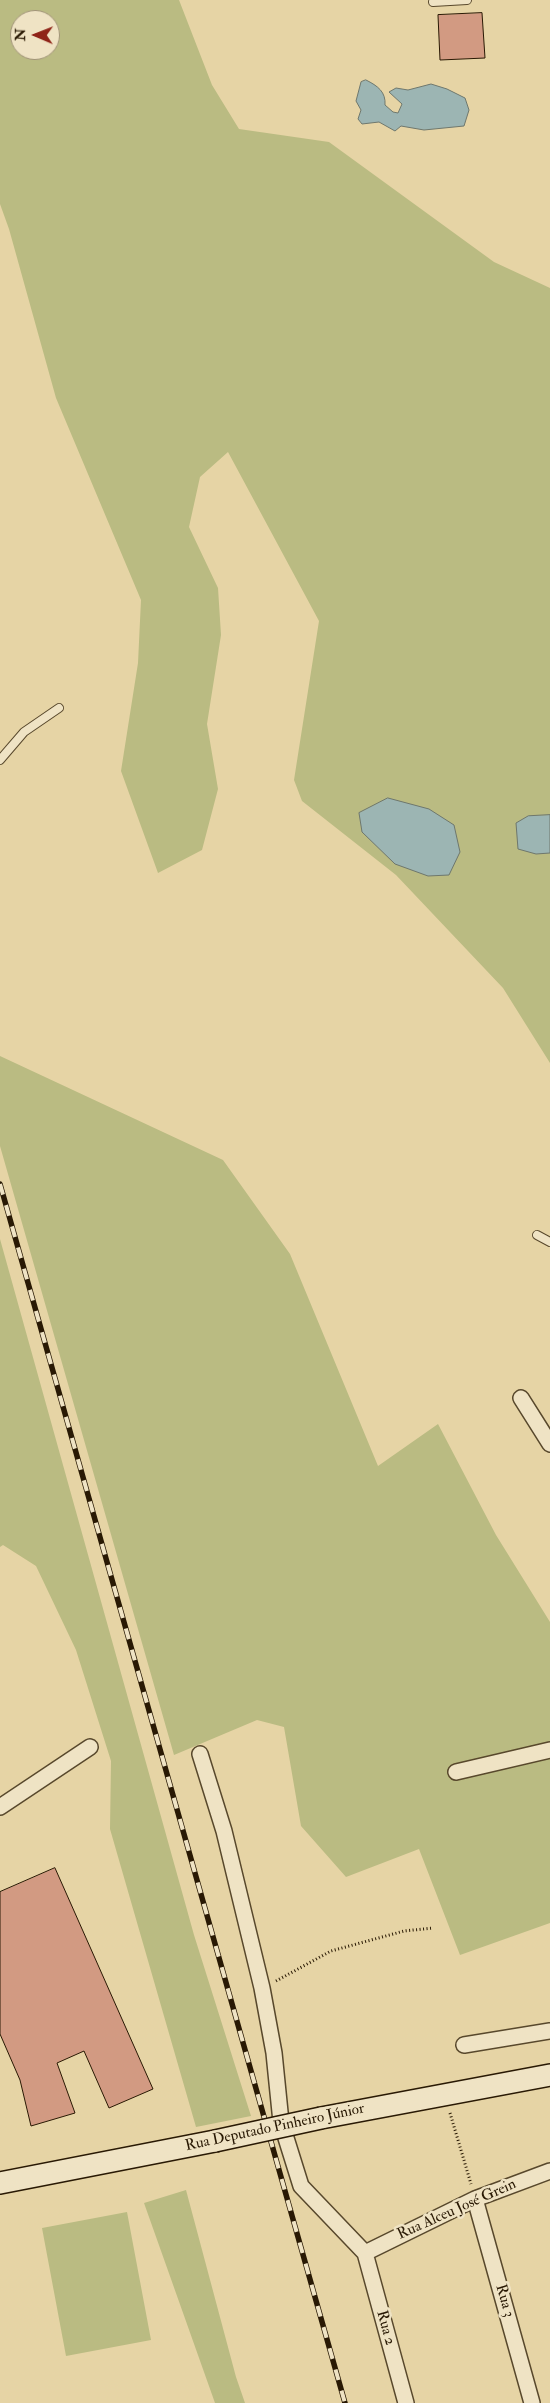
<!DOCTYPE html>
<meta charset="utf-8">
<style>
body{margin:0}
#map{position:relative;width:550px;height:2403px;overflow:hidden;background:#e6d4a5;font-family:"IM FELL Double Pica",serif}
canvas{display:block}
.north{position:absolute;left:10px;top:10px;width:50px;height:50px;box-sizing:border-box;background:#efe3c4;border:1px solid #a09277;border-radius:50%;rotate:271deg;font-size:14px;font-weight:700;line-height:20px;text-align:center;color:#291904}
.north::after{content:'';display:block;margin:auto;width:18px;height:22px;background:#8f2418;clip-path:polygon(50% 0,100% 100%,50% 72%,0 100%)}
</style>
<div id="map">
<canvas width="550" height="2403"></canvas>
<div class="north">N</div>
</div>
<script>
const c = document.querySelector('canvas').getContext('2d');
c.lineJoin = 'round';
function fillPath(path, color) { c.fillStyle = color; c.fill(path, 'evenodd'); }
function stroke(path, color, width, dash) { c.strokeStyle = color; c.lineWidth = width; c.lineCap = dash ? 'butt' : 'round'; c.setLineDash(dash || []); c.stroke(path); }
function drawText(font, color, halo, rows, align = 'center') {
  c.font = font + ' "IM FELL Double Pica",serif'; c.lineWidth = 5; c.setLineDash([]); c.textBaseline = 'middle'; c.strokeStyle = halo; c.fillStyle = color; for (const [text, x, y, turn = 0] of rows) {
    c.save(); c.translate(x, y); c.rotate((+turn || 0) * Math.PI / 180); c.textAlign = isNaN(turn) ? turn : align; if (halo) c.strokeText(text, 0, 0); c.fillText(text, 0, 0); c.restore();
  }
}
const green = new Path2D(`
 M 0,0 L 179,0 L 212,85 L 239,129 L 329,142 L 494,262 L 550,288 L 550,1063 L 503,988 L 396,875 L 302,801 L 294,780 L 319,621 L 228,452 L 200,477 L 189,527 L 218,588 L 221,635 L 207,724 L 218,789 L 202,850 L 158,873 L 121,771 L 138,663 L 141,600 L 56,398 L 9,229 L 0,204 ZM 20,20 L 50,20 L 50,50 L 20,50 Z
 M 0,1056 L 223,1160 L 290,1254 L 378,1466 L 438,1424 L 496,1535 L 550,1622 L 550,1923 L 460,1955 L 419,1849 L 346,1877 L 301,1826 L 284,1727 L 257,1720 L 174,1755 L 0,1146 Z
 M 0,1239 L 194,1935 L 251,2116 L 196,2127 L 110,1829 L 111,1761 L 76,1650 L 36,1566 L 3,1545 L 0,1547 Z
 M 186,2190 L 236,2377 L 245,2403 L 215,2403 L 144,2203 Z
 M 127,2212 L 151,2340 L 66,2356 L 42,2228 Z`);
const water = new Path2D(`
 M 366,80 C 378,86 386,92 385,105 L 393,112 L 398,113 L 402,104 L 389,92 L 396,88 L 408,90 L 431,84 L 447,89 L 465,98 L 469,110 L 464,126 L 424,130 L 401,126 L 395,131 L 379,122 L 362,124 L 358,119 L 361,110 L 356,101 L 361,82 Z
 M 388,798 L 429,809 L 454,825 L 460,852 L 449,875 L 428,876 L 395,864 L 362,832 L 359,813 Z
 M 550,815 L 550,853 L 536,854 L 518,849 L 516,823 L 528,816 Z`);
const building = new Path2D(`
 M 482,13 L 485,58 L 440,60 L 438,15 Z
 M 55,1868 L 153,2089 L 109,2108 L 84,2051 L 57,2063 L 75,2113 L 31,2126 L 20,2080 L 0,2034 L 0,1892 Z`);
const path = new Path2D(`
 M 276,1981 L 331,1951 L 404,1931 L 433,1928
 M 450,2113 L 471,2184`);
const lane = new Path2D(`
 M 433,2 L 467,0
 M 0,760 L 24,732 L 59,708
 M 537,1235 L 550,1242`);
const street = new Path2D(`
 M 521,1398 L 550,1444
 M 200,1754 L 224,1831 L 262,1988 L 274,2053 L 281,2122 L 301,2186 L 365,2253 L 406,2403
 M 456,1772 L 550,1750
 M 0,1807 L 90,1747
 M 464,2045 L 550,2031
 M 475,2199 L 532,2403
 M 365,2253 L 475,2199 L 550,2171`);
const secondary = new Path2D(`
 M 321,2118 L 550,2075
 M 0,2183 L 215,2141`);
const rail = new Path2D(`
 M 0,1184 L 345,2403`);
const secondaryBridge = new Path2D(`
 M 215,2141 L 321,2118`);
const streetNames = [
 ["Rua Deputado Pinheiro Júnior",275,2128,-12],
 ["Rua Alceu José Grein",457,2210,-24],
 ["Rua 3",504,2301,74],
 ["Rua 2",385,2328,75]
];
fillPath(green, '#babb82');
fillPath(water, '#9cb5b3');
stroke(water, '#6e776d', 1);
fillPath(building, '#d29a82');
stroke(building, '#291904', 1);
stroke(lane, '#58482c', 10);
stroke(street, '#58482c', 18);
stroke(secondary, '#291904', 24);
stroke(path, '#291904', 3, [1, 2.5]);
stroke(lane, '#efe3c4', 8);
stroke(street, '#efe3c4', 15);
stroke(secondary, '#efe3c4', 21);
stroke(rail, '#291904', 5.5);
stroke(rail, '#efe3c4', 4, [11]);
stroke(secondaryBridge, '#291904', 24, []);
stroke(secondaryBridge, '#efe3c4', 21);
drawText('15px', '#291904', '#efe3c4', streetNames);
</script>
